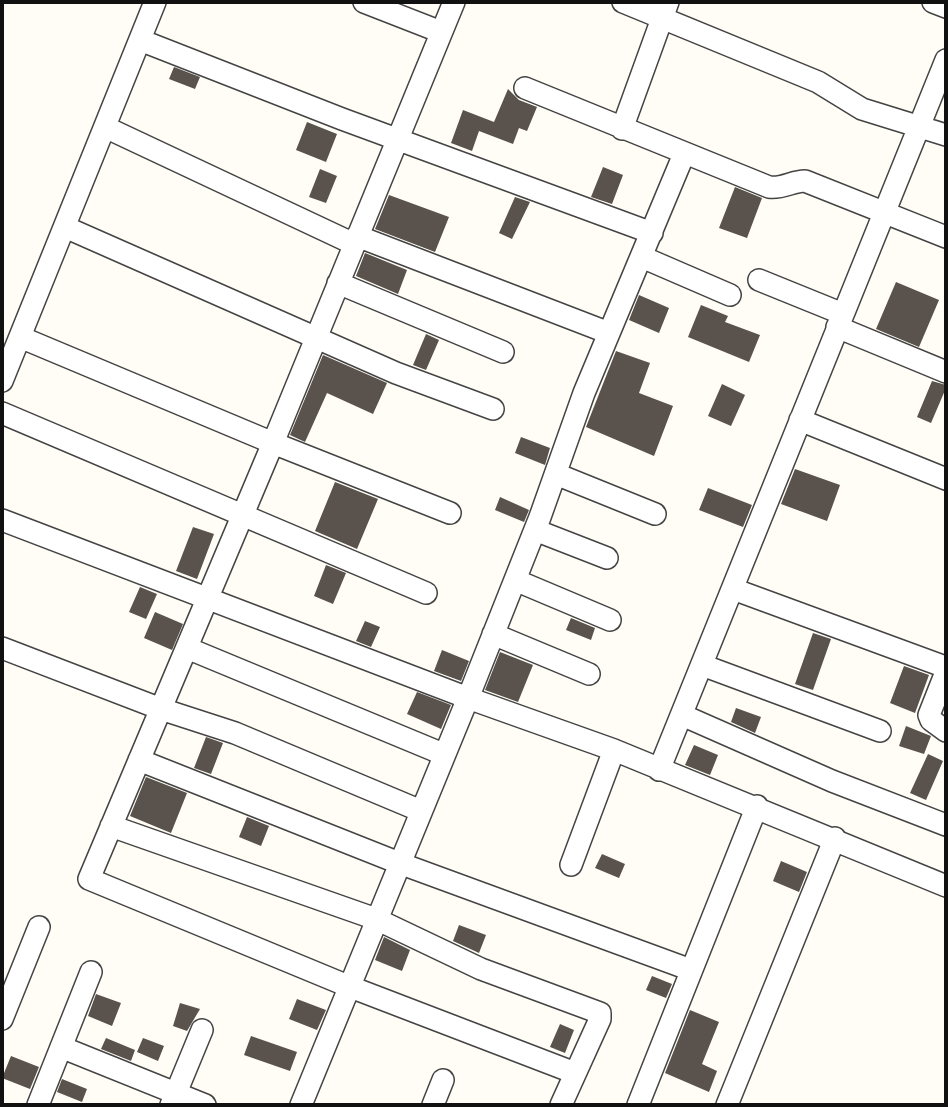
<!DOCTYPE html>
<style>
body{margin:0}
#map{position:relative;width:948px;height:1107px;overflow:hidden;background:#fffdf5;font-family:"Noto Serif",serif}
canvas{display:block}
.frame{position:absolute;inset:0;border:4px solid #111;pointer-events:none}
</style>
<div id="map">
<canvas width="948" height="1107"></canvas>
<div class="frame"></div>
</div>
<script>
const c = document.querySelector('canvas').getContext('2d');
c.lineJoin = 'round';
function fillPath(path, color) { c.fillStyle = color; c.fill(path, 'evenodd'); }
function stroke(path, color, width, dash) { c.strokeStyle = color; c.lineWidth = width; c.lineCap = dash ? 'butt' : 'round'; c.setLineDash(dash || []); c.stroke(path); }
const building = new Path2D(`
 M 174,67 L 200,77 L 195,89 L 169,79 Z
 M 508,89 L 519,100 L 537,107 L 527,131 L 519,128 L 513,144 L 479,131 L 472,151 L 451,143 L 463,110 L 494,122 Z
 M 307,122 L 337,134 L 326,162 L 296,150 Z
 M 603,167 L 623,175 L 612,204 L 591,197 Z
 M 320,169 L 337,176 L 326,203 L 309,197 Z
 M 735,187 L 762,198 L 747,238 L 719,228 Z
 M 389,195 L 449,217 L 435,252 L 375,229 Z
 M 515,197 L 530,202 L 512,239 L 499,233 Z
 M 365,253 L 407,270 L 398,294 L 356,276 Z
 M 896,282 L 939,300 L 919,347 L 876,329 Z
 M 639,295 L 669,308 L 659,333 L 629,320 Z
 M 701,305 L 728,316 L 725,322 L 760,335 L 749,362 L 688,337 Z
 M 426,334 L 439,340 L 426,370 L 413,365 Z
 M 616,351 L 650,363 L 639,393 L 673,406 L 654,456 L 586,427 Z
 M 323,355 L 387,383 L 373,414 L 327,393 L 305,442 L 290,435 Z
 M 932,381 L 946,385 L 946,388 L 931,423 L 917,417 Z
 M 722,384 L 745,395 L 731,426 L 708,416 Z
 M 521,437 L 550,448 L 545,465 L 515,453 Z
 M 795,469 L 840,485 L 827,521 L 781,504 Z
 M 335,482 L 378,499 L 357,549 L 315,531 Z
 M 708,488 L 752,505 L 743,527 L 699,510 Z
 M 500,497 L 529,510 L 524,522 L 495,510 Z
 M 193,527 L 214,534 L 197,579 L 176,571 Z
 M 326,565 L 346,573 L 333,604 L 314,596 Z
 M 140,587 L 157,594 L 146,619 L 129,612 Z
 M 155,612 L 183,624 L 172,650 L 144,638 Z
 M 571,618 L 595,628 L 591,640 L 566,630 Z
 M 365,621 L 380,627 L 371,647 L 356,641 Z
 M 813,633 L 831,639 L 813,690 L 795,684 Z
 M 442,650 L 469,661 L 461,681 L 434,671 Z
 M 500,652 L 533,665 L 518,702 L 485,690 Z
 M 904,666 L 929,675 L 915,713 L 890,703 Z
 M 417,692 L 451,705 L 441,729 L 407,714 Z
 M 736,708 L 761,717 L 755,733 L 731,722 Z
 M 906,726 L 931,736 L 924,754 L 899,746 Z
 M 206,737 L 223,743 L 211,774 L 194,768 Z
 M 694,745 L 718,755 L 710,775 L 685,765 Z
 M 928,754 L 943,761 L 926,800 L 910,793 Z
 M 146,777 L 187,793 L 171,833 L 130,816 Z
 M 247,817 L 269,826 L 261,846 L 239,837 Z
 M 602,854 L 625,864 L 619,878 L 595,868 Z
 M 781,861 L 807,872 L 799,892 L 773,881 Z
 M 459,925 L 486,935 L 479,953 L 453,941 Z
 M 384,937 L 410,950 L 402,971 L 375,960 Z
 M 652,976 L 672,984 L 666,998 L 646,990 Z
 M 96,994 L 121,1003 L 112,1026 L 88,1016 Z
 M 297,999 L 326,1010 L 317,1030 L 289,1019 Z
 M 180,1003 L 200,1009 L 187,1031 L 173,1026 Z
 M 690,1010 L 719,1022 L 702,1064 L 717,1071 L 709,1092 L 665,1073 Z
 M 560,1024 L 574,1030 L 565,1053 L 550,1047 Z
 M 251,1036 L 297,1052 L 290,1071 L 244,1055 Z
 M 106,1038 L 135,1050 L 131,1061 L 101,1049 Z
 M 143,1038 L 164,1046 L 158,1061 L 137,1052 Z
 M 11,1056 L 39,1067 L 30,1089 L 2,1078 Z
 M 62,1079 L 87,1089 L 82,1102 L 57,1092 Z`);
const street = new Path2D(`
 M 364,2 L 441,32
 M 623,2 L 818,82 L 862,109 L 946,135
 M 933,2 L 946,7
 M 140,40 L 342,119 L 652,233
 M 525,88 L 769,187 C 783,189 792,181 805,181 L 946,237
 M 105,127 L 354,244
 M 622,129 L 668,2
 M 65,227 L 396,373 L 493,409
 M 357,236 L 609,333
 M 642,257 L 730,295
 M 759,280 L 843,314
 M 338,283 L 503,352
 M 837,327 L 946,372
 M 20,337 L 273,443 L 89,879 L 348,986 L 575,1073
 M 2,381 L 155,2
 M 2,413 L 426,593
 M 800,420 L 946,479
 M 556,474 L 655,514
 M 450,513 L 273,443 L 454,2
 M 2,520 L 468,698 L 540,517 L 584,393 L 684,154
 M 535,530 L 607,558
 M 515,580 L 610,620
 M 733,589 L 940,665 L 946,672 L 929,715 L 931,720 L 946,731
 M 493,634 L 589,674
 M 2,648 L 161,709 L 235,733 L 421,811
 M 187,648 L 443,754
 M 702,665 L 880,731
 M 682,715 L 832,781 L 946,825
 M 139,760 L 399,863 L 691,970
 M 659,770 L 946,60
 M 111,826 L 376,919 L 481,969 L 600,1013 L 600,1019 L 561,1105
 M 571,865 L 614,750
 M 2,1019 L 39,927
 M 61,1047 L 205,1105
 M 38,1105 L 91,972
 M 171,1105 L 202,1030
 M 301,1105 L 468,698 L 614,750 L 946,886
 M 433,1105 L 443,1080
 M 638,1105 L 757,806
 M 727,1105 L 835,838`);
fillPath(building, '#5a524d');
stroke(street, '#444', 24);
stroke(street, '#fff', 21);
</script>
